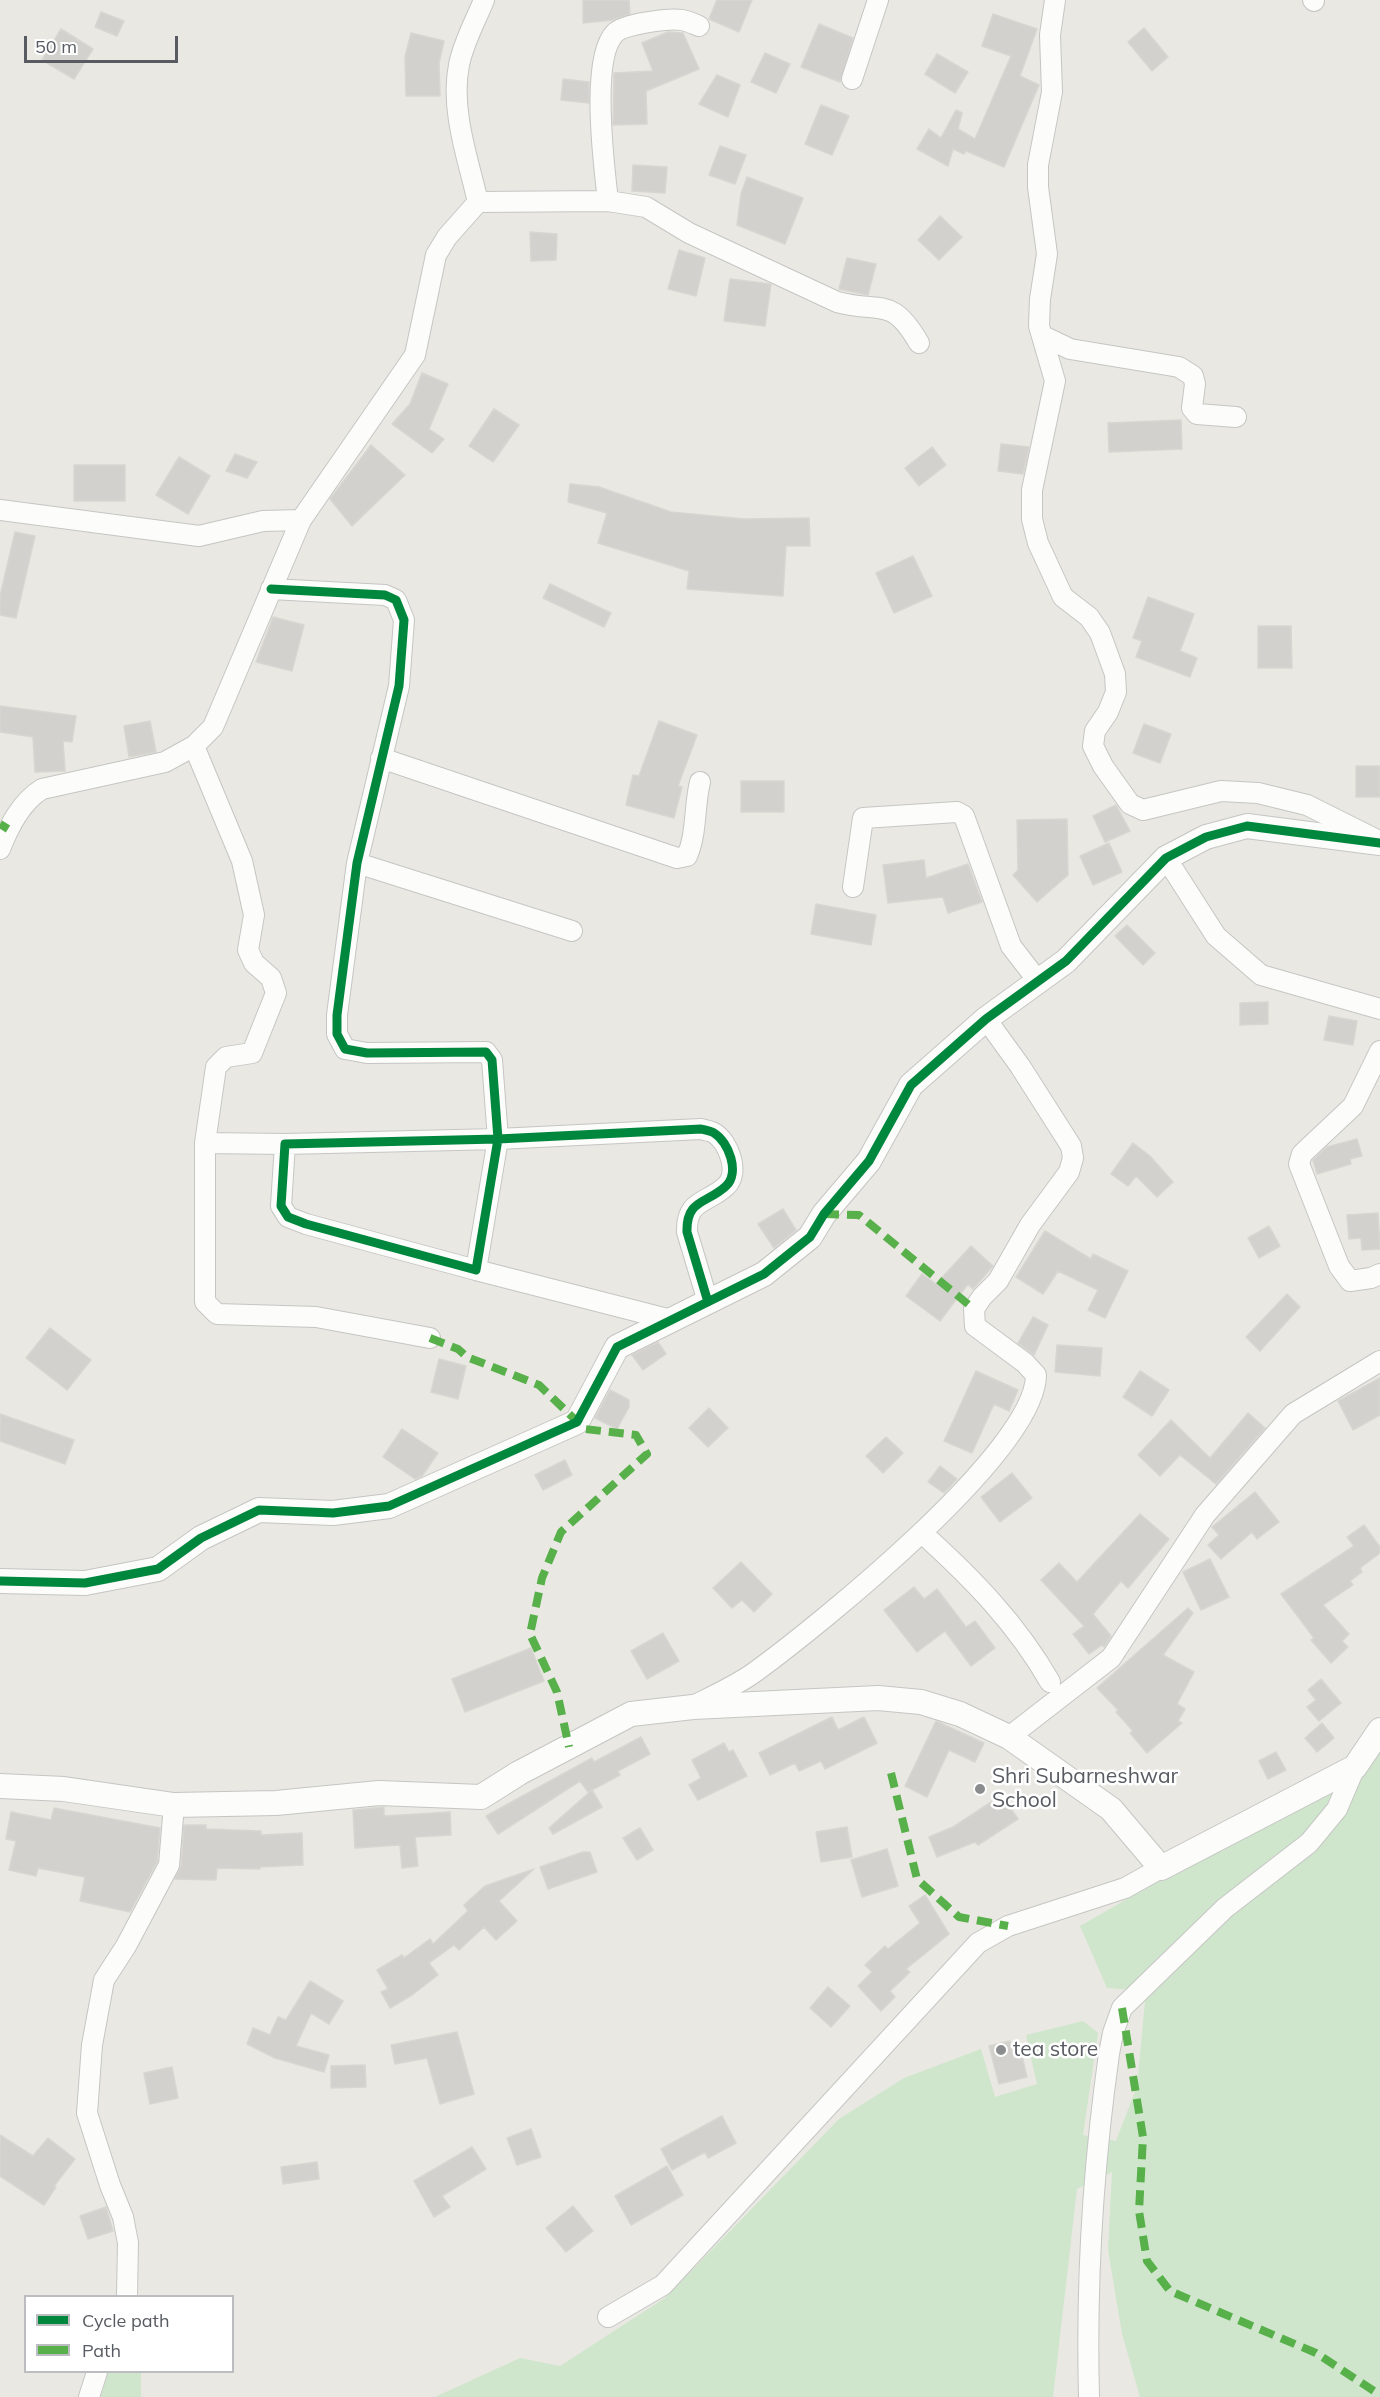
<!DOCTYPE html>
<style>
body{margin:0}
#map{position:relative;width:1380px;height:2397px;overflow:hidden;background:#e9e8e2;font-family:Mulish,sans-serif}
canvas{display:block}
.legend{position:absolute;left:24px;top:2295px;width:210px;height:78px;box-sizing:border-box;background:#fff;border:2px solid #bcbdc0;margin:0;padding:8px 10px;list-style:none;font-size:18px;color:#585b61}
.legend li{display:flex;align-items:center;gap:12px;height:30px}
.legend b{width:30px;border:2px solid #bcbdc0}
.scale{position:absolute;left:24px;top:36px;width:154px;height:27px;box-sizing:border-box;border:3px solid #585b61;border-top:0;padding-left:8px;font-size:18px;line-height:21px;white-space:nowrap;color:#585b61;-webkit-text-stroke:4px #fff;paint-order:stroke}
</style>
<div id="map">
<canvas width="1380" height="2397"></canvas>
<ul class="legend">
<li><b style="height:8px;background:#00873e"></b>Cycle path</li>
<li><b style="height:8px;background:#58b04a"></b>Path</li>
</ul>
<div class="scale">50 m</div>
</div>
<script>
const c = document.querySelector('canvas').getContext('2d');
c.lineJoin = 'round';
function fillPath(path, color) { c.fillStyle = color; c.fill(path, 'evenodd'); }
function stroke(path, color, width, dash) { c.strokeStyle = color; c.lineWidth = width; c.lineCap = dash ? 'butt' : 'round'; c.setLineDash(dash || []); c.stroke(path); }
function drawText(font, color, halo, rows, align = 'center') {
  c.font = font + ' Mulish,sans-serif'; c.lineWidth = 5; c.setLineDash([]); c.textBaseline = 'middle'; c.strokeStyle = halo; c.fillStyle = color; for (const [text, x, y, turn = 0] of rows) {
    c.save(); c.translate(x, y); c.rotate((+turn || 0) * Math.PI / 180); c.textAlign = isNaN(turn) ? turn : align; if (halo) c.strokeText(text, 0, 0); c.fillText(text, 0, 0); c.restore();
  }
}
const green = new Path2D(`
 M 1380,1734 L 1380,2397 L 1140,2397 L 1122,2334 L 1108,2250 L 1112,2172 L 1077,2189 L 1053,2397 L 435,2397 L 520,2358 L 560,2366 L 665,2298 L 839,2119 L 904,2078 L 981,2049 L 995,2097 L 1037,2084 L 1026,2035 L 1083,2021 L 1098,2033 L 1083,2135 L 1116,2141 L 1137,2086 L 1146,1991 L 1107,1988 L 1080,1926 L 1326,1785 Z
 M 108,2372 L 141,2372 L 141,2397 L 101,2397 Z`);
const building = new Path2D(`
 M 583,0 L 629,0 L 630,14 L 612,20 L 583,23 Z
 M 717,0 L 752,0 L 739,32 L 709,19 Z
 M 101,12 L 124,21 L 117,36 L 95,27 Z
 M 993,14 L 1037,29 L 1020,76 L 1039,85 L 1004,167 L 966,151 L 964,154 L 953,149 L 948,166 L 917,149 L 929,129 L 941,138 L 956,110 L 962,113 L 958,129 L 975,139 L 1011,56 L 982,46 Z
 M 819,24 L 853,38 L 840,82 L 801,67 Z
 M 1144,28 L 1168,57 L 1152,71 L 1128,42 Z
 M 61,29 L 93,49 L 74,79 L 42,60 Z
 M 668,32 L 683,33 L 699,69 L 646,91 L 647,124 L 613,125 L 614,73 L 653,71 L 642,43 Z
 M 411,33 L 444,41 L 439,63 L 440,96 L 406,96 L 405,57 Z
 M 765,53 L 790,64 L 776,93 L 751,82 Z
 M 937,54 L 968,72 L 955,93 L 925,74 Z
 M 717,75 L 740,85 L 728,117 L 699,104 Z
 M 563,79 L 589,82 L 589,103 L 561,100 Z
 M 821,105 L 849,116 L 832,155 L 805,144 Z
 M 720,146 L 746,155 L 735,184 L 709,175 Z
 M 633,165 L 667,167 L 665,193 L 632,191 Z
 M 747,177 L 803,198 L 785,244 L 737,225 L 741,194 Z
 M 940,216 L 962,237 L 939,260 L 918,240 Z
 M 530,232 L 557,234 L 556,260 L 531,261 Z
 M 679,250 L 705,258 L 696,296 L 668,289 Z
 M 847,258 L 876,264 L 868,295 L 839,289 Z
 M 730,279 L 771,284 L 765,326 L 724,321 Z
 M 422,373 L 448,384 L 429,429 L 444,439 L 432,453 L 392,424 L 410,404 Z
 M 494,409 L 519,425 L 493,462 L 469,446 Z
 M 1181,420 L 1182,449 L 1109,452 L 1108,423 Z
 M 1001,444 L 1029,447 L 1023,474 L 998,471 Z
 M 371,445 L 405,475 L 352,526 L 330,499 Z
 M 932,447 L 946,465 L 919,486 L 905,468 Z
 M 235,454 L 257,462 L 247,478 L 226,471 Z
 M 179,457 L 210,476 L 188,514 L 156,495 Z
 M 74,465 L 125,465 L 125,501 L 74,501 Z
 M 570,484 L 599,487 L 671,512 L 744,519 L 809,518 L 810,546 L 786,546 L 783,596 L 687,589 L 689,571 L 598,543 L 607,513 L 568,502 Z
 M 15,532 L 35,536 L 16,618 L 0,615 L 0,596 Z
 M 913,556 L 932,596 L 894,613 L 876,573 Z
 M 550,584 L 611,613 L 604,627 L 543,598 Z
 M 1148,597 L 1194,614 L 1180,651 L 1197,658 L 1190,677 L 1136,657 L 1142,641 L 1133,638 Z
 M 273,617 L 304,625 L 292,671 L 256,662 Z
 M 1258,626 L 1291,626 L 1292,668 L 1258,668 Z
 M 0,706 L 76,716 L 72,742 L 63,741 L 65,771 L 35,772 L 33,737 L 0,732 Z
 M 150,721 L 156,752 L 129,757 L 124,726 Z
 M 659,721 L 697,735 L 678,786 L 682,787 L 674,818 L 626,805 L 633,775 L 639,776 Z
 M 1144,724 L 1171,734 L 1160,763 L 1133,753 Z
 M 1356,766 L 1380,766 L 1380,797 L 1356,797 Z
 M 741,781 L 784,781 L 784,812 L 741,812 Z
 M 1116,805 L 1130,831 L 1105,842 L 1093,816 Z
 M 1067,819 L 1068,875 L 1037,902 L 1013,875 L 1018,870 L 1017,820 Z
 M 1109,843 L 1122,872 L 1093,885 L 1080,856 Z
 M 924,860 L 926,878 L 968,864 L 982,902 L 948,913 L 943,897 L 888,903 L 883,865 Z
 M 816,904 L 876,915 L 871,945 L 811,934 Z
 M 1127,925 L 1155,953 L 1143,965 L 1115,936 Z
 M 1268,1002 L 1268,1024 L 1240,1025 L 1240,1003 Z
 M 1329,1016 L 1357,1021 L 1353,1045 L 1324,1040 Z
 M 1357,1139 L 1362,1156 L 1350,1159 L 1351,1164 L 1317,1174 L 1313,1160 L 1327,1147 Z
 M 1133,1143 L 1150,1156 L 1173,1182 L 1157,1197 L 1136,1176 L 1128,1186 L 1111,1174 Z
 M 783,1209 L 796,1230 L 774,1248 L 758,1224 Z
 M 1378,1213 L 1380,1249 L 1362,1250 L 1361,1238 L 1349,1239 L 1347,1215 Z
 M 1269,1226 L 1280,1246 L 1259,1258 L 1248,1238 Z
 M 1045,1231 L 1091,1259 L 1093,1254 L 1128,1271 L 1105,1318 L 1088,1310 L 1098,1290 L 1058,1271 L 1043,1294 L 1016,1277 Z
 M 971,1246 L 993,1266 L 973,1289 L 968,1284 L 940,1321 L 906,1296 L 922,1274 L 936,1284 Z
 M 1287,1294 L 1300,1307 L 1260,1351 L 1246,1337 Z
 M 1033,1317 L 1048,1325 L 1034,1355 L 1018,1343 Z
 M 50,1328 L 91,1360 L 67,1390 L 26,1358 Z
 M 658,1342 L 666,1354 L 643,1370 L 632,1355 Z
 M 1057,1345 L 1102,1348 L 1100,1376 L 1055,1372 Z
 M 439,1359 L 466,1366 L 458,1399 L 431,1392 Z
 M 976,1371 L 1018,1390 L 1009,1411 L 994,1404 L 972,1453 L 944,1441 Z
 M 1140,1371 L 1169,1390 L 1152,1416 L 1123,1397 Z
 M 1380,1378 L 1380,1415 L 1353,1430 L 1338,1401 Z
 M 610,1390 L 629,1400 L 629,1407 L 617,1429 L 595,1418 Z
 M 709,1408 L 728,1428 L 708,1447 L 689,1428 Z
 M 1248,1413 L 1265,1428 L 1216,1484 L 1180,1455 L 1160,1476 L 1138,1455 L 1171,1420 L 1210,1458 Z
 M 0,1414 L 74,1440 L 65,1464 L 0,1441 Z
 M 402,1429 L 438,1453 L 422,1476 L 415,1479 L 383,1457 Z
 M 886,1437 L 903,1453 L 883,1473 L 866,1456 Z
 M 565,1460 L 572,1475 L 543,1490 L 535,1475 Z
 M 940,1466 L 957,1479 L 944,1493 L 928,1482 Z
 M 1012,1473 L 1032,1498 L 1000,1522 L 981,1497 Z
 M 1255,1492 L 1279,1522 L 1257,1539 L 1252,1532 L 1221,1559 L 1208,1545 L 1219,1535 L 1212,1527 Z
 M 1140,1514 L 1169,1539 L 1128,1588 L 1121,1581 L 1093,1614 L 1111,1636 L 1104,1647 L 1102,1645 L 1089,1654 L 1073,1634 L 1084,1626 L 1041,1580 L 1059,1563 L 1077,1582 Z
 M 1364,1525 L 1380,1547 L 1380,1553 L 1360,1568 L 1362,1572 L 1350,1581 L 1353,1585 L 1323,1605 L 1349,1634 L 1342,1641 L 1348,1647 L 1331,1663 L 1311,1640 L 1314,1638 L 1281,1594 L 1354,1546 L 1347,1537 Z
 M 1210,1559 L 1229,1597 L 1201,1610 L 1183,1572 Z
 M 741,1562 L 772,1594 L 754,1612 L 742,1600 L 732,1608 L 713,1588 Z
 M 914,1587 L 924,1599 L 937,1589 L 966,1627 L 975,1621 L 995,1648 L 971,1666 L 945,1631 L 917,1652 L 884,1610 Z
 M 1188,1608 L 1193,1613 L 1163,1655 L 1194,1672 L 1177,1704 L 1185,1709 L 1178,1721 L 1182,1723 L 1147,1753 L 1130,1733 L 1133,1731 L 1116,1712 L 1118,1710 L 1097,1688 Z
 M 663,1633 L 679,1661 L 647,1679 L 631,1651 Z
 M 531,1648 L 544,1681 L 465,1712 L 452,1679 Z
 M 1321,1679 L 1341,1703 L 1319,1721 L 1307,1707 L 1316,1700 L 1308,1690 Z
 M 832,1717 L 838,1730 L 864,1717 L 877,1743 L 825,1769 L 821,1761 L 799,1771 L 795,1763 L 770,1775 L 759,1753 Z
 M 936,1721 L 984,1743 L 975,1762 L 949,1750 L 927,1797 L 905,1786 Z
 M 1322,1723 L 1334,1738 L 1317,1752 L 1305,1738 Z
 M 641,1737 L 650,1754 L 618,1771 L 620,1775 L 588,1792 L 580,1781 L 498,1834 L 486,1816 L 592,1758 L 594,1762 Z
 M 724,1743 L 729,1752 L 733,1750 L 747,1776 L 698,1800 L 689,1785 L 701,1778 L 692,1760 Z
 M 1276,1752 L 1286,1770 L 1268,1779 L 1259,1761 Z
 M 592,1790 L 602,1807 L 553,1834 L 549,1828 Z
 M 1002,1795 L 1018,1819 L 978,1845 L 975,1842 L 937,1857 L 929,1837 L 953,1827 Z
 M 384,1807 L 384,1816 L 450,1812 L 451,1835 L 415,1837 L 418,1866 L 402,1868 L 400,1845 L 355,1848 L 353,1810 Z
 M 54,1808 L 160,1828 L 157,1862 L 130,1912 L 80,1901 L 85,1877 L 38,1868 L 36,1876 L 9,1870 L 16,1841 L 6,1839 L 11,1812 L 51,1820 Z
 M 184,1825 L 206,1825 L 206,1829 L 261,1831 L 261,1835 L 302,1833 L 303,1865 L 260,1867 L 260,1869 L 217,1868 L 216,1880 L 175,1879 L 181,1866 Z
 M 847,1827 L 852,1857 L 821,1862 L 816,1832 Z
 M 640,1828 L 653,1850 L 637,1860 L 623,1838 Z
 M 887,1849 L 898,1886 L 862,1897 L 851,1860 Z
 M 583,1852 L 590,1852 L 597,1872 L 548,1889 L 540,1867 Z
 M 534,1869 L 499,1901 L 517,1921 L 496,1940 L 484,1927 L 459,1950 L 454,1945 L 429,1963 L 438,1975 L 412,1995 L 390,2008 L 381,1992 L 388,1989 L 377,1970 L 402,1955 L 404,1958 L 430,1939 L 433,1944 L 468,1911 L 464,1905 L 485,1886 Z
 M 925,1895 L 949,1934 L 906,1969 L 910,1972 L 890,1991 L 895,1997 L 881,2011 L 858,1986 L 872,1972 L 865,1965 L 885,1946 L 888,1949 L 920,1923 L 909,1906 Z
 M 310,1981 L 343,2001 L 329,2024 L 311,2013 L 296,2046 L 329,2055 L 324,2072 L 275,2058 L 247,2044 L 253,2028 L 270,2035 L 278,2017 L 286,2020 Z
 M 828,1987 L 850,2006 L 831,2027 L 810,2008 Z
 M 457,2032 L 474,2094 L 440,2104 L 427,2058 L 395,2064 L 391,2045 Z
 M 1010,2041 L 1014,2058 L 1022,2056 L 1027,2077 L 999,2084 L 989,2046 Z
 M 365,2065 L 366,2087 L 331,2088 L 331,2066 Z
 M 172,2067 L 178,2098 L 150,2104 L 144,2073 Z
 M 722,2116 L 736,2143 L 708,2158 L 705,2152 L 672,2170 L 661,2149 Z
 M 531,2129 L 541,2157 L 517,2165 L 507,2138 Z
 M 0,2135 L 33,2156 L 48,2138 L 75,2159 L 54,2186 L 56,2187 L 44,2205 L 0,2176 Z
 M 472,2147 L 486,2169 L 442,2196 L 450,2207 L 434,2217 L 414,2181 Z
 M 317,2162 L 319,2179 L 283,2184 L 281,2167 Z
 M 667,2166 L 683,2195 L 631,2225 L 615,2196 Z
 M 573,2206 L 593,2231 L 566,2252 L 546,2228 Z
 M 106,2207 L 113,2231 L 88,2239 L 80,2216 Z`);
const minor = new Path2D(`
 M 1055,0 L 1050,35 L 1052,92 L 1038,165 L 1038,187 L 1047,254 L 1040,299 L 1039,326 L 1055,381 L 1032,490 L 1032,519 L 1038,543 L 1063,597 L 1089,617 L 1100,633 L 1115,674 L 1116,692 L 1108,712 L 1095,731 L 1093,746 L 1103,766 L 1130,804 L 1143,810 L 1221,791 L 1258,793 L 1307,805 L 1375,839
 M 1313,0 L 1314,1
 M 852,79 L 878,0
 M 608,201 C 604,166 590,58 615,33 C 623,24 669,18 682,20 C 688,21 694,24 699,26
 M 478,202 L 608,201 L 646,207 L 689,233 L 837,302 C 882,314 891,295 919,343
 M 1043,336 L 1070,349 L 1179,367 L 1193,376 L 1195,384 L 1192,408 L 1197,414 L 1236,417
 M 0,510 L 199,536 L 263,521 L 301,520
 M 271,589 L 385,595 L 396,600 L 404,620 L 399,686 L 357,863 L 337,1015 L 337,1034 L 345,1049 L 367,1053 L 486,1052 L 492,1060 L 498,1139 L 476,1270 L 306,1224 L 288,1217 L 281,1206 L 285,1144 L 498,1139 L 701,1129 C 705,1130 711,1131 714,1133 C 729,1142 740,1173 726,1186 C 707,1204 686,1199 687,1232 L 708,1302
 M 194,746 L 242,861 L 254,915 L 248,950 L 254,963 L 271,978 L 276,993 L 252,1053 L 226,1057 L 216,1067 L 205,1143 L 285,1144
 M 381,758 L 677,858 L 687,856 C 697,834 694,806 700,782
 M 0,849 C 9,826 21,802 42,789 L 165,762 L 194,746 L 213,727 L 301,520 L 415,355 L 436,255 L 447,237 L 478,202 C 468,159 450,109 459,65 C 463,43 476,20 484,0
 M 1166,858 L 1216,936 L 1261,975 L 1380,1009
 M 357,863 L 572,931
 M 853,887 L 863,818 L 957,812 L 964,816 L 1011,946 L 1038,981
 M 1380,1051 L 1353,1106 L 1302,1154 L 1299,1164 L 1339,1266 L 1350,1281 L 1371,1278 L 1380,1274
 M 205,1143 L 205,1302 L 217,1314 L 316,1317 L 430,1338
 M 476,1270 L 671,1320
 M 922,1533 C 972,1578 1017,1624 1050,1682
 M 695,1705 C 715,1695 737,1685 755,1672 C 818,1626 1036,1451 1036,1375 L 1025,1363 L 975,1326 L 974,1309 L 982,1297 L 998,1281 L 1030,1225 L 1069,1172 L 1073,1158 L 1071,1146 L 1020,1066 L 986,1019
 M 1009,1737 L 1111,1658 L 1205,1515 L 1293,1414 L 1380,1361
 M 127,2296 L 128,2243 L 123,2217 L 110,2185 L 87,2113 L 92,2045 L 104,1980 L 126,1946 L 169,1865 L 174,1805
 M 608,2317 L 663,2285 L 978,1943 L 1008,1926 L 1125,1888 L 1161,1868
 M 89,2397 L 97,2372
 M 1089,2397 C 1086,2283 1093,2167 1109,2054 L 1113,2033 L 1122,2008 L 1225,1908 L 1309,1843 L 1337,1809 L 1355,1767`);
const tertiary = new Path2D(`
 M 0,1581 L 85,1583 L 158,1569 L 201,1538 L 259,1510 L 333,1513 L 389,1506 L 577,1422 L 617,1347 L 764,1274 L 810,1237 L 824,1214 L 869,1161 L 911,1085 L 986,1019 L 1066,961 L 1166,858 L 1206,837 L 1247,826 L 1380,843
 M 0,1786 L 64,1789 L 174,1805 L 276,1803 L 379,1793 L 481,1797 L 519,1773 L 631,1714 L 693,1707 L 878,1698 L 921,1702 L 960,1714 L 1009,1737 L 1111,1809 L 1161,1868 L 1355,1767 L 1380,1730`);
const quiet = new Path2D(`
 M 0,824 L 8,829
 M 824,1214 L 859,1215 L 974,1309
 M 430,1338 L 458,1349 L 467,1357 L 539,1385 L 585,1429 L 636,1435 L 647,1454 L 561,1532 L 542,1578 L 530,1634 L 557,1692 L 569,1747
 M 891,1773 L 917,1879 L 959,1917 L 1008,1926
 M 1122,2008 L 1143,2137 L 1139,2211 L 1147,2261 L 1170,2291 L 1316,2353 L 1380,2395`);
const cycleway = new Path2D(`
 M 271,589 L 385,595 L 396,600 L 404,620 L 399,686 L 357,863 L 337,1015 L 337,1034 L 345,1049 L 367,1053 L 486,1052 L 492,1060 L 498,1139 L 476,1270 L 306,1224 L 288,1217 L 281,1206 L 285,1144 L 498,1139 L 701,1129 C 705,1130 711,1131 714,1133 C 729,1142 740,1173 726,1186 C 707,1204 686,1199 687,1232 L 708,1302
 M 0,1581 L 85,1583 L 158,1569 L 201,1538 L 259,1510 L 333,1513 L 389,1506 L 577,1422 L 617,1347 L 764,1274 L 810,1237 L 824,1214 L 869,1161 L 911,1085 L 986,1019 L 1066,961 L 1166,858 L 1206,837 L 1247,826 L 1380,843`);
const markers = [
 [980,1789,6,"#8b8c8e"],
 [1001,2050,6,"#8b8c8e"]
];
const poiNames = [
 ["Shri Subarneshwar",992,1777],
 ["School",992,1801],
 ["tea store",1013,2050]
];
fillPath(green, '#cfe6cd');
fillPath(building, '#d2d1cd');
stroke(building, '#d8d6d1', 1.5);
stroke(minor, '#c5c6c4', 22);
stroke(tertiary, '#c5c6c4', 26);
stroke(minor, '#fcfcfb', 20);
stroke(tertiary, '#fcfcfb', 24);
stroke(quiet, '#58b04a', 8, [15, 8]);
stroke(cycleway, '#00873e', 9);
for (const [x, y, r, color] of markers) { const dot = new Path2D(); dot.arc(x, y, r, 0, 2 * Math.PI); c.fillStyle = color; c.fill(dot); stroke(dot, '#fff', 2); }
drawText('21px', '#585b61', '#fff', poiNames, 'left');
</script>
